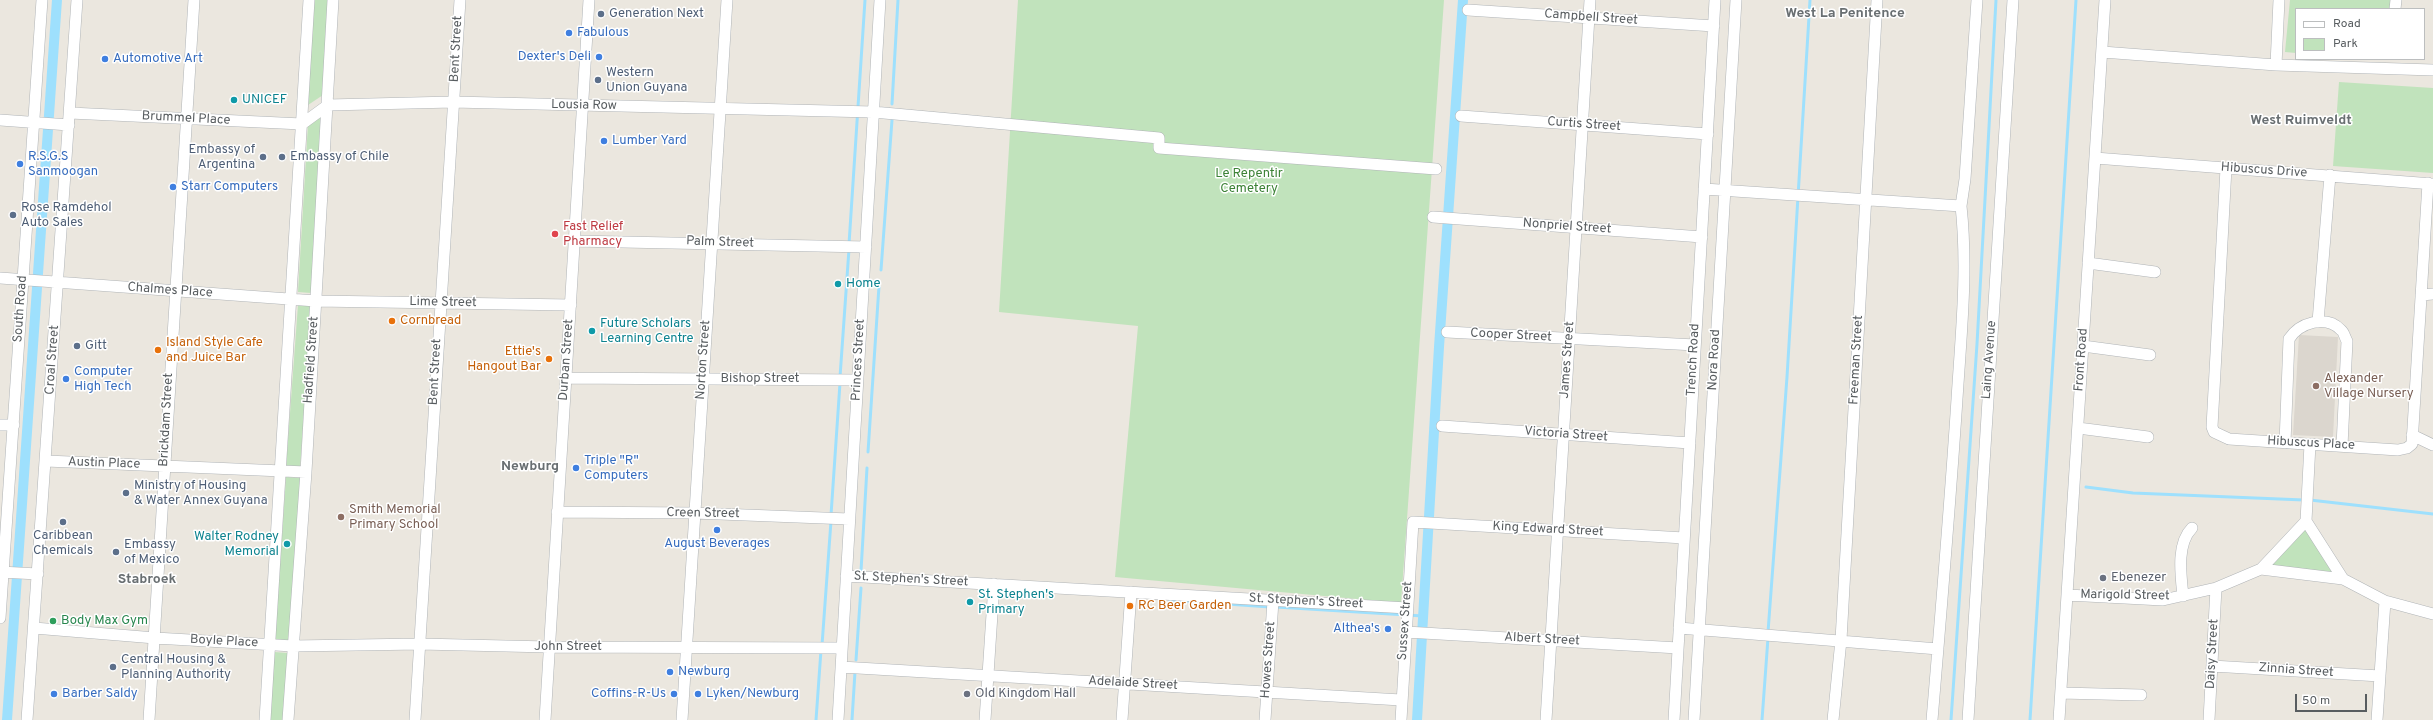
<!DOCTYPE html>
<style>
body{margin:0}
#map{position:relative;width:2433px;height:720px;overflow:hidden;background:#ebe7df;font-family:Overpass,sans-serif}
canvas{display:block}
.legend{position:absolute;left:2295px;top:8px;width:130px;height:52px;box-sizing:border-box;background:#fff;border:1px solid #bcbebf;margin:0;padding:5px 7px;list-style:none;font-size:12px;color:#585d60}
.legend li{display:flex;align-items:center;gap:8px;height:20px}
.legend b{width:20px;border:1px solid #bcbebf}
.scale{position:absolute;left:2295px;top:694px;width:72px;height:18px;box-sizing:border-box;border:2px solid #585d60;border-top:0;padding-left:5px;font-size:12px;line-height:14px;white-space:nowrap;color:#585d60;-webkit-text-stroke:3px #fff;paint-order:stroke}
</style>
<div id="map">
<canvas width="2433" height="720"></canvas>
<ul class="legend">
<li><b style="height:5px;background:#fff"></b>Road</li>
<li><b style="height:11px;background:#c1e3bc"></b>Park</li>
</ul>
<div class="scale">50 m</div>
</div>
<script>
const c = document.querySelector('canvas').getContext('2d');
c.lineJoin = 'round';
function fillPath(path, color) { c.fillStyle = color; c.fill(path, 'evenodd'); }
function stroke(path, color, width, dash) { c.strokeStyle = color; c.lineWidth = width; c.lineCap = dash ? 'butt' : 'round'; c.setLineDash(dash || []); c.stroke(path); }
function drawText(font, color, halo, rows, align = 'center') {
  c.font = font + ' Overpass,sans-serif'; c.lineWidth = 3; c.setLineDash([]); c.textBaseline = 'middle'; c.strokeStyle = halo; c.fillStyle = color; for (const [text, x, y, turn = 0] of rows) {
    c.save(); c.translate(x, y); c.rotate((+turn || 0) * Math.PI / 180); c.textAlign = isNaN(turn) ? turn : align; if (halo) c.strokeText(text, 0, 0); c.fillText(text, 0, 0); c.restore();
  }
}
const education = new Path2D(`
 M 2299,335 L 2338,337 L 2333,437 L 2293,435 Z`);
const green = new Path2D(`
 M 314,0 L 328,0 L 323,95 L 308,105 Z
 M 1018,0 L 1444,0 L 1401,603 L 1115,577 L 1138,326 L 999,312 Z
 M 2290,0 L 2390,0 L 2390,9 L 2296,9 L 2296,53 L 2285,52 Z
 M 2339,82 L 2433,88 L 2433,173 L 2333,166 Z
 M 322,117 L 311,293 L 298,292 L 308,124 Z
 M 298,305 L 312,306 L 300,468 L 286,467 Z
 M 286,477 L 301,478 L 289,641 L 275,639 Z
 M 2306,528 L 2337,575 L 2270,566 Z
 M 274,652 L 288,653 L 283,720 L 270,720 Z`);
const stream = new Path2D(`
 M 892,104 L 898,0
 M 849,244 L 865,0
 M 881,270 L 892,120
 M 840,377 L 849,249
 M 868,452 L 879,286
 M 2086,487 L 2133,493 L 2304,500
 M 2310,500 L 2433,514
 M 831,515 L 840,383
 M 861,571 L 867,468
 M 1170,600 L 1270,607
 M 1276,607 L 1423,616
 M 1768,632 L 1787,377 L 1810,0
 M 822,645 L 831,521
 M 856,660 L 861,588
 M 816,720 L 821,650
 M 852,720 L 855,672
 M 1762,720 L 1768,638
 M 1951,720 L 1977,344 L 1996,0
 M 2030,720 L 2076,0`);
const canal = new Path2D(`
 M 7,720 L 57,0
 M 1417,720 L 1439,347 L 1463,0`);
const minor = new Path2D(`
 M 2395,9 L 2396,0
 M 1468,10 L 1714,26
 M 2102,52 L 2276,65 L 2433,70
 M 2276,65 L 2279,0
 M 70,113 L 302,124 L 328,105 L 453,102 L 873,112 L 1159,138 L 1159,148 L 1436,169
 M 1461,116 L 1708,134
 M 0,120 L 69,125
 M 2095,158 L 2433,184
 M 2226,168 L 2212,427 L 2214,432 L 2229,439 L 2398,450 L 2407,448 L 2412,444 L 2428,183
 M 1704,189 L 1961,206 C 1968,270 1961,335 1957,399 C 1950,506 1941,613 1932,720
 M 1961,206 L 1965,179 L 1977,0
 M 1433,217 L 1702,237
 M 574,241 L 866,247
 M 2088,263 L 2155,272
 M 0,278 L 316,301 L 571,305
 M 2421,295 L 2433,294
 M 2318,322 L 2330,175
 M 1447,332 L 1695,345
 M 2083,346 L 2150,355
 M 566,378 L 857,380
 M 0,425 L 14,425
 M 1442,426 L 1690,443
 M 2078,428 L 2148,437
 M 2412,435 L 2433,445
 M 2285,443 L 2289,339 C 2299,323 2326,314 2341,330 C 2344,332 2345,338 2347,341 L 2342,446
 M 46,461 L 306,472
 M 557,512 L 694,513 L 849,519
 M 2306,521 L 2343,579
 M 2261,569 L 2306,521 L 2310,444
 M 0,572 L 38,574
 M 846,576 L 1407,608
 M 2067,595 L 2163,600 L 2216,588 L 2261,569 L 2343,579 L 2385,601 L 2433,614
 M 2183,596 C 2181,576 2176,544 2192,528
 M 0,618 L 42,0
 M 34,628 L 155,638 L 293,646 L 420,644 L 549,647 L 842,648
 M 1679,628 L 1938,649
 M 1406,632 L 1678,648
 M 2212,666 L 2380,676
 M 841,667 L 1401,700
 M 2061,693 L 2141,695
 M 27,720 L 77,0
 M 149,720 L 194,0
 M 265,720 L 309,0
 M 288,720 L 306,472 L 333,0
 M 415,720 L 460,0
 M 545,720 L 589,0
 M 682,720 L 727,0
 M 838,720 L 880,0
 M 985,720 L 994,584
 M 1122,720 L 1131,592
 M 1265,720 L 1273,601
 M 1401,720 L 1413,522 L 1684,538
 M 1546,720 L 1590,0
 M 1674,720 L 1715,0
 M 1694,720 L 1736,0
 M 1833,720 L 1841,640 L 1877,0
 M 1968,720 L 2013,0
 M 2059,720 L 2105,0
 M 2209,720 L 2216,588
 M 2377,720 L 2385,601`);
const markers = [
 [601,14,4,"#5c6f8a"],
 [569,33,4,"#3f7fe0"],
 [599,57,4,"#3f7fe0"],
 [105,59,4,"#3f7fe0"],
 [598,80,4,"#5c6f8a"],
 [234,100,4,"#0f9aa8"],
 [604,141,4,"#3f7fe0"],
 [263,157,4,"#5c6f8a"],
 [282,157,4,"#5c6f8a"],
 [20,164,4,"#3f7fe0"],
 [173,187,4,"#3f7fe0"],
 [13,215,4,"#5c6f8a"],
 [555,234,4,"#e0444e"],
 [838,284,4,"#0f9aa8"],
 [392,321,4,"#e8710a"],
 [592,331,4,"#0f9aa8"],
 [77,346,4,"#5c6f8a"],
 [158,350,4,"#e8710a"],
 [549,359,4,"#e8710a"],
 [66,379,4,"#3f7fe0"],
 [2316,386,4,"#8d6e63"],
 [576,468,4,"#3f7fe0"],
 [126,493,4,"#5c6f8a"],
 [341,517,4,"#8d6e63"],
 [63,522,4,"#5c6f8a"],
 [717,530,4,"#3f7fe0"],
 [287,544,4,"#0f9aa8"],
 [116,552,4,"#5c6f8a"],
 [2103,578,4,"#6b7280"],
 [970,602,4,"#0f9aa8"],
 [1130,606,4,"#e8710a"],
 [53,621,4,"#2e9e5b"],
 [1388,629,4,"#3f7fe0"],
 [113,667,4,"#5c6f8a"],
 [670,672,4,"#3f7fe0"],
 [54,694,4,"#3f7fe0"],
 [674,694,4,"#3f7fe0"],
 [698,694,4,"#3f7fe0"],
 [967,694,4,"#6b7280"]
];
const serviceNames = [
 ["Generation Next",609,14],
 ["Western",606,73],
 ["Union Guyana",606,88],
 ["Embassy of",255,150,"right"],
 ["Argentina",255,165,"right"],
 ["Embassy of Chile",290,157],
 ["Rose Ramdehol",21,208],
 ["Auto Sales",21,223],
 ["Gitt",85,346],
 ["Ministry of Housing",134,486],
 ["& Water Annex Guyana",134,501],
 ["Caribbean",63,536,"center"],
 ["Chemicals",63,551,"center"],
 ["Embassy",124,545],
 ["of Mexico",124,560],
 ["Central Housing &",121,660],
 ["Planning Authority",121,675]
];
const streetNames = [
 ["Campbell Street",1591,18,4],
 ["Bent Street",457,49,-87],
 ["Lousia Row",584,106,1],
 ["Brummel Place",186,119,3],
 ["Curtis Street",1584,125,4],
 ["Hibuscus Drive",2264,171,4],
 ["Nonpriel Street",1567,227,4],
 ["Palm Street",720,243,2],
 ["Chalmes Place",170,291,4],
 ["Lime Street",443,303,1],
 ["South Road",21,309,-86],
 ["Cooper Street",1511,336,3],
 ["Croal Street",53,360,-86],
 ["Hadfield Street",312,360,-86],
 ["Durban Street",567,360,-86],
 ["Norton Street",704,360,-86],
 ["Princes Street",859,360,-87],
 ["James Street",1568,360,-86],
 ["Trench Road",1694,360,-87],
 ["Nora Road",1715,360,-87],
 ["Freeman Street",1857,360,-87],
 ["Laing Avenue",1990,360,-86],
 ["Front Road",2082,360,-86],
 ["Bent Street",436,372,-87],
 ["Bishop Street",760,379],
 ["Brickdam Street",167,420,-87],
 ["Victoria Street",1566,435,4],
 ["Hibuscus Place",2311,444,3],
 ["Austin Place",104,464,2],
 ["Creen Street",703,514,1],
 ["King Edward Street",1548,530,3],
 ["St. Stephen's Street",911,580,3],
 ["Marigold Street",2125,596,1],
 ["St. Stephen's Street",1306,602,3],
 ["Sussex Street",1406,621,-86],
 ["Albert Street",1542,640,3],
 ["Boyle Place",224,642,3],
 ["John Street",568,647],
 ["Daisy Street",2213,654,-87],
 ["Howes Street",1269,660,-86],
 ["Zinnia Street",2296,671,4],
 ["Adelaide Street",1133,684,3]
];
const shopNames = [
 ["Fabulous",577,33],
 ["Dexter's Deli",591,57,"right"],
 ["Automotive Art",113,59],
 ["Lumber Yard",612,141],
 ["R.S.G.S",28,157],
 ["Sanmoogan",28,172],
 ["Starr Computers",181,187],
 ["Computer",74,372],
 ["High Tech",74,387],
 ["Triple \"R\"",584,461],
 ["Computers",584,476],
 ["August Beverages",717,544,"center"],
 ["Althea's",1380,629,"right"],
 ["Newburg",678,672],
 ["Barber Saldy",62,694],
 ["Coffins-R-Us",666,694,"right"],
 ["Lyken/Newburg",706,694]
];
const cultureNames = [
 ["UNICEF",242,100],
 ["Home",846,284],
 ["Future Scholars",600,324],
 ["Learning Centre",600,339],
 ["Walter Rodney",279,537,"right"],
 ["Memorial",279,552,"right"],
 ["St. Stephen's",978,595],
 ["Primary",978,610]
];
const parkNames = [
 ["Le Repentir",1249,174],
 ["Cemetery",1249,189]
];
const healthNames = [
 ["Fast Relief",563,227],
 ["Pharmacy",563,242]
];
const foodNames = [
 ["Cornbread",400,321],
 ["Island Style Cafe",166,343],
 ["and Juice Bar",166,358],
 ["Ettie's",541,352,"right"],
 ["Hangout Bar",541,367,"right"],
 ["RC Beer Garden",1138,606]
];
const educationNames = [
 ["Alexander",2324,379],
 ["Village Nursery",2324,394],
 ["Smith Memorial",349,510],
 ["Primary School",349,525]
];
const worshipNames = [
 ["Ebenezer",2111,578],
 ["Old Kingdom Hall",975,694]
];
const leisureNames = [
 ["Body Max Gym",61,621]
];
const neighbourhoodNames = [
 ["West La Penitence",1845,14],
 ["West Ruimveldt",2301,121],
 ["Newburg",530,467],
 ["Stabroek",147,580]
];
fillPath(education, '#dbd6ce');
fillPath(green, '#c1e3bc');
stroke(stream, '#9ee0fd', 3);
stroke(canal, '#9ee0fd', 10);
stroke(minor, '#b0b4b7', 12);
stroke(minor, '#fff', 11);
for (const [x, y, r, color] of markers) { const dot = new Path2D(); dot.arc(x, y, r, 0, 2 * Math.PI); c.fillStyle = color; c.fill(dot); stroke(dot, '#fff', 1.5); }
drawText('13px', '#4e5e75', '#fff', serviceNames, 'left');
drawText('13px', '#585d60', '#fff', streetNames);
drawText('13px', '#366cbe', '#fff', shopNames, 'left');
drawText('13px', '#0d838f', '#fff', cultureNames, 'left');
drawText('13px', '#3c8236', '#fff', parkNames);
drawText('13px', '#be3a42', '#fff', healthNames, 'left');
drawText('13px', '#c56008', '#fff', foodNames, 'left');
drawText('13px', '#785e54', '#fff', educationNames, 'left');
drawText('13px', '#5b616d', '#fff', worshipNames, 'left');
drawText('13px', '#27864d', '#fff', leisureNames, 'left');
drawText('bold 14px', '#696f72', '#fff', neighbourhoodNames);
</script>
